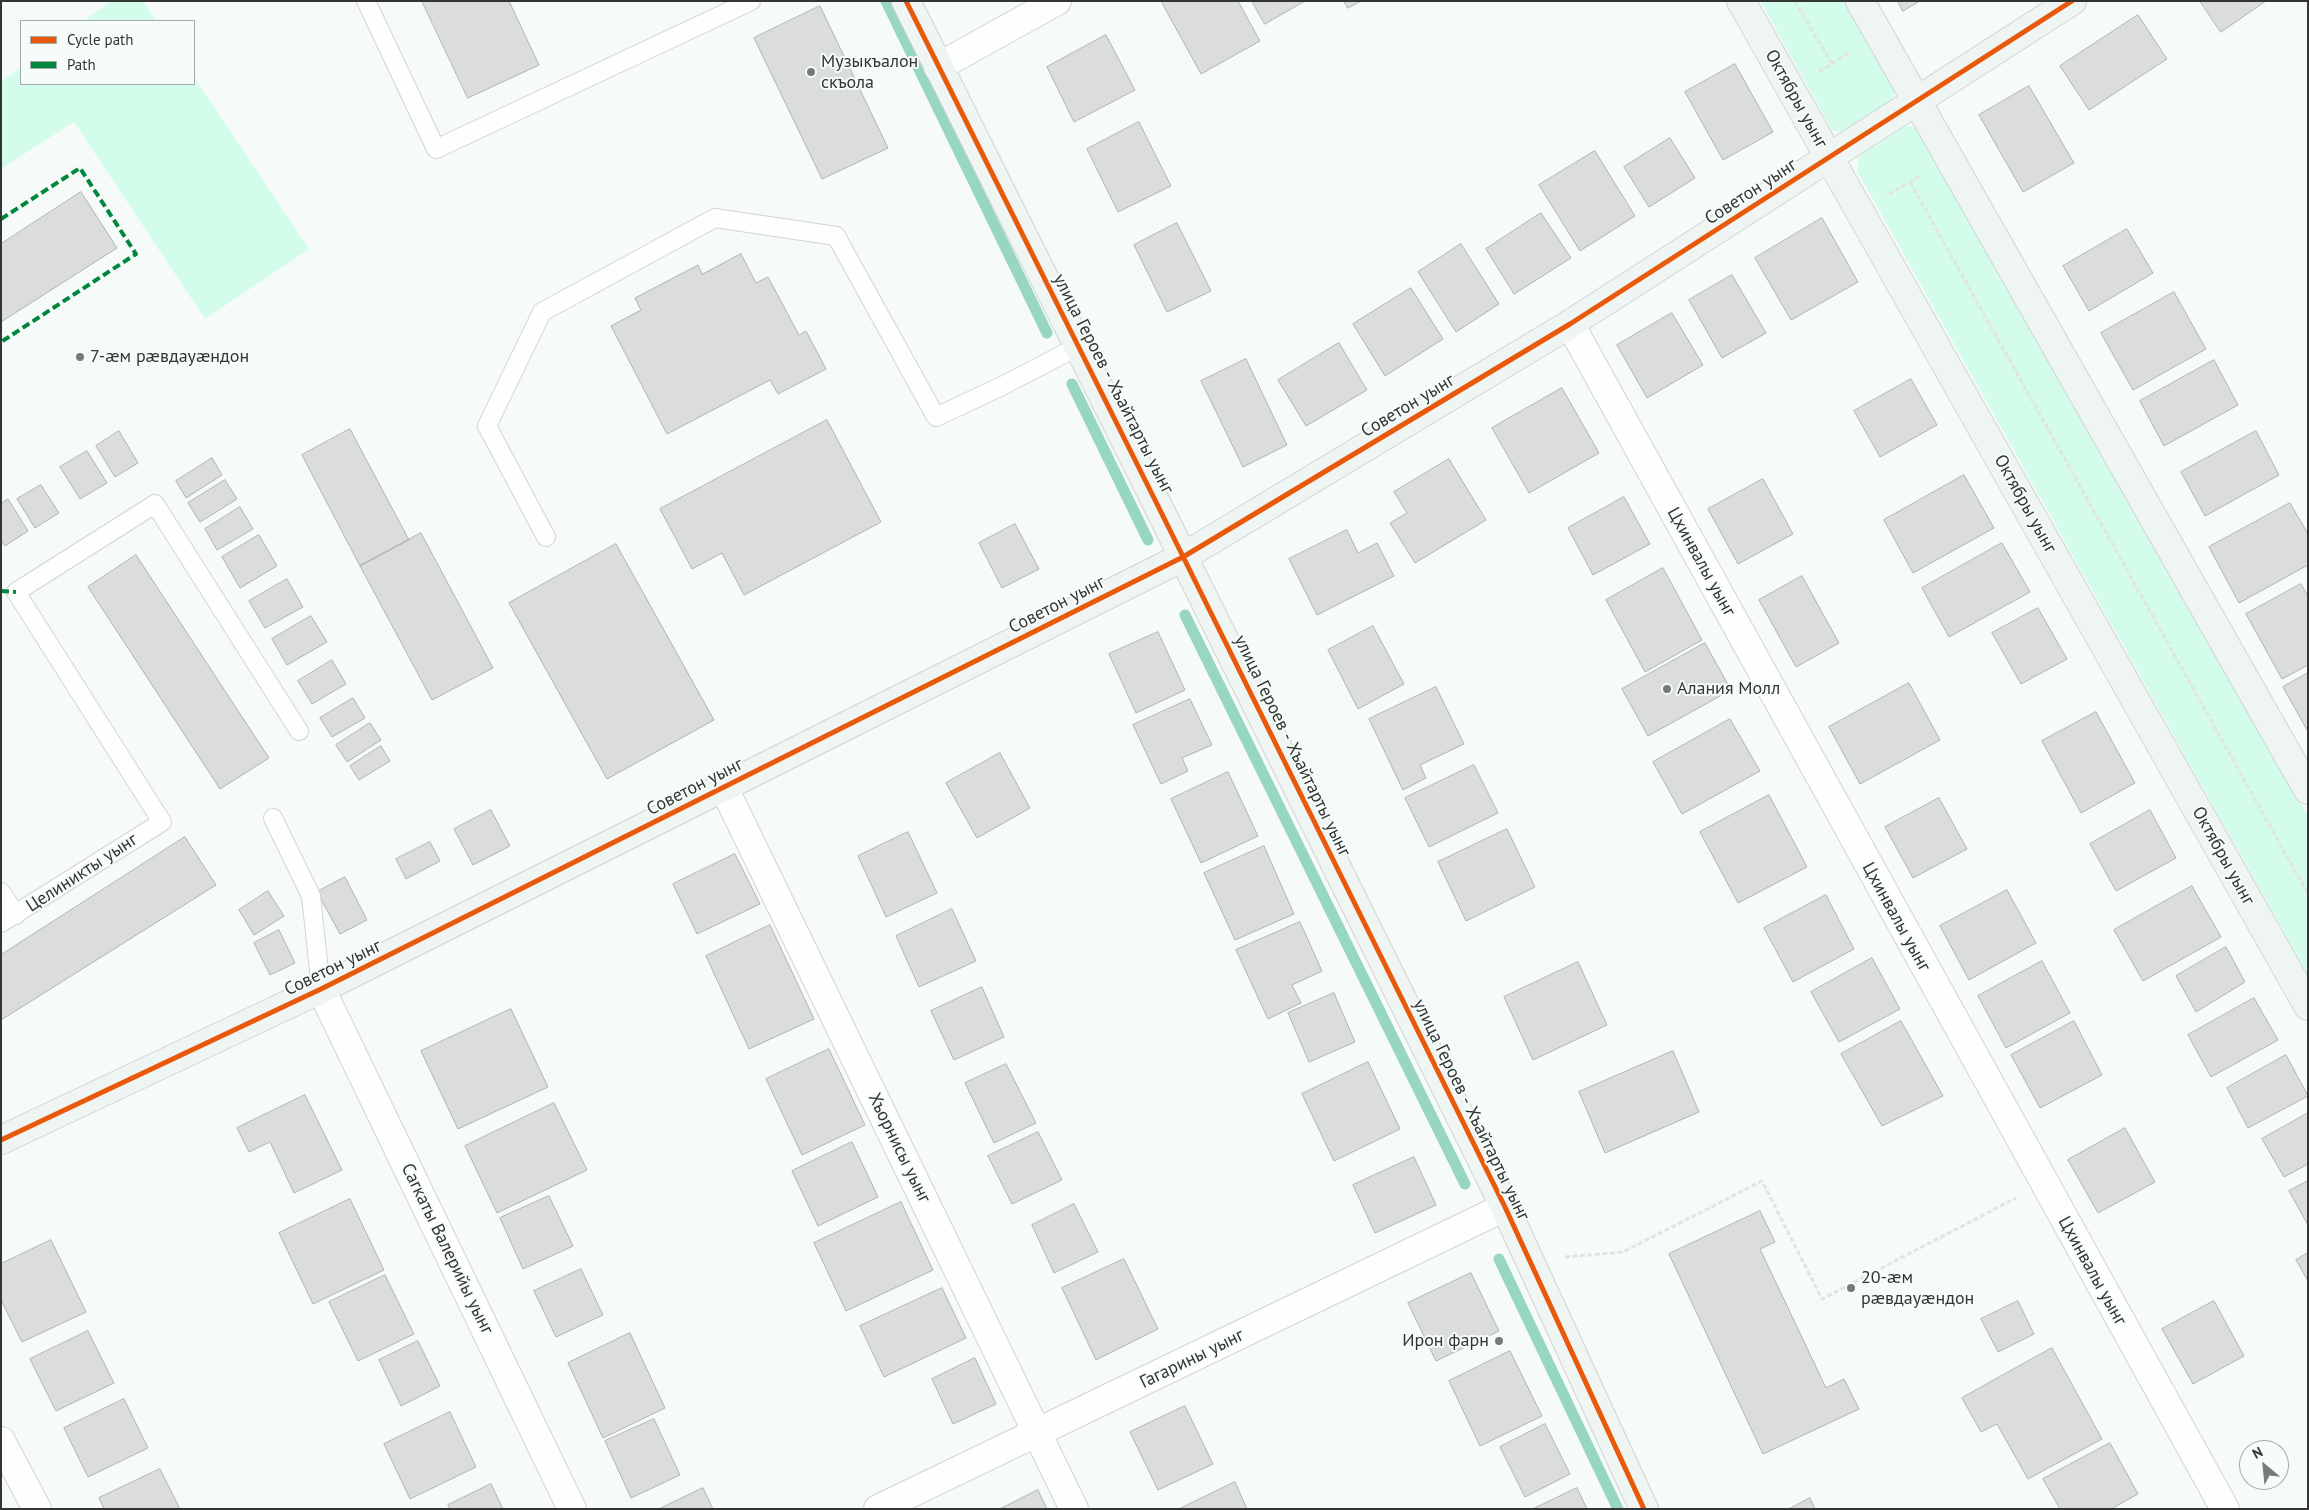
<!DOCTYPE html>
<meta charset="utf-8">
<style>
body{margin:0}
#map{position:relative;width:2309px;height:1510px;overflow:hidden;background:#f6fbf9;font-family:"PT Sans",sans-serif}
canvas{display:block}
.frame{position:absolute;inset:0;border:2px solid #323534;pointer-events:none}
.legend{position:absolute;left:20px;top:20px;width:175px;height:65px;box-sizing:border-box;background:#f5fcf9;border:1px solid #a7acaa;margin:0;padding:6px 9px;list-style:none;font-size:15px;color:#323534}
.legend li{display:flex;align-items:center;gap:10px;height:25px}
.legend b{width:25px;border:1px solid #a7acaa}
.north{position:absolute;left:2239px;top:1440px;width:50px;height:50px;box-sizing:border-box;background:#f5fcf9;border:1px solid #a7acaa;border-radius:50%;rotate:332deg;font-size:14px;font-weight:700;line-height:20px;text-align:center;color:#323534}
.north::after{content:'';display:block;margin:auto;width:18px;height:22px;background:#777a79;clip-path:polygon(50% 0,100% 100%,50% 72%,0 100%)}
</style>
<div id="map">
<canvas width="2309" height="1510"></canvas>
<div class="frame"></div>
<ul class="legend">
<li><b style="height:6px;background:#e8590c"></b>Cycle path</li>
<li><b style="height:6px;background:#00873e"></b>Path</li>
</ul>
<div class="north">N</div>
</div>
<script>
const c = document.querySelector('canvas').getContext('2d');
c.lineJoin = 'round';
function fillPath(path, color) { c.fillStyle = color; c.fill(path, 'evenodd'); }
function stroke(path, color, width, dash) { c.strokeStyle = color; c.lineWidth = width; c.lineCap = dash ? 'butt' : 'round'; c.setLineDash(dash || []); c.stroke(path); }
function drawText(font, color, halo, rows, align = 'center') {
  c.font = font + ' "PT Sans",sans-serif'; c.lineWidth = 4; c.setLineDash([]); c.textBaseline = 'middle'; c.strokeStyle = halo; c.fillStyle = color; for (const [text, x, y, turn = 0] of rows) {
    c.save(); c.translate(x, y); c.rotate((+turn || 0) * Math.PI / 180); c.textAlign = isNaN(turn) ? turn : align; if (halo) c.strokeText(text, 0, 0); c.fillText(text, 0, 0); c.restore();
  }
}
const green = new Path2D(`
 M 111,1 L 143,1 L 156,21 L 84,21 Z
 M 1760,1 L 1845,1 L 1895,89 L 1894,101 L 1845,133 L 1832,130 Z
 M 21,67 L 21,84 L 194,84 L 194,77 L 309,249 L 205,319 L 74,122 L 1,169 L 1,82 Z
 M 1907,125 L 1919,129 L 2308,816 L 2308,975 L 1857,171 L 1859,156 Z`);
const stream = new Path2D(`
 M 886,1 L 1047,333
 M 1072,384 L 1148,540
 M 1185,615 L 1465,1184
 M 1499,1259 L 1618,1509`);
const building = new Path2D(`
 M 422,1 L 509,1 L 539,65 L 468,98 Z
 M 1164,1 L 1238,1 L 1260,41 L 1201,74 L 1162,3 Z
 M 1252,1 L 1305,1 L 1265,24 Z
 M 1344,1 L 1361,1 L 1348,8 Z
 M 1898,1 L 1920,1 L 1903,11 Z
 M 2200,1 L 2266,1 L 2221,32 Z
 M 820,6 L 888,148 L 822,179 L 754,38 Z
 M 2138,15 L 2167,59 L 2089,110 L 2060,66 Z
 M 1106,35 L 1135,90 L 1074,122 L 1047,67 Z
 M 1735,64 L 1773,132 L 1723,160 L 1685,92 Z
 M 2029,86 L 2074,163 L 2023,192 L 1979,115 Z
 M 1139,122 L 1171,186 L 1118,212 L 1087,149 Z
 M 1670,138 L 1695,178 L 1649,207 L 1624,167 Z
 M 1595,151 L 1635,216 L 1580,251 L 1539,185 Z
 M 81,192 L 117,248 L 1,322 L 1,244 Z
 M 1541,213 L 1571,258 L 1514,294 L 1486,249 Z
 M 1822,218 L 1858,282 L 1791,320 L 1755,258 Z
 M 1177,223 L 1211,291 L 1167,312 L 1134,245 Z
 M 2127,229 L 2153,273 L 2089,311 L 2063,266 Z
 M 1461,244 L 1499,304 L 1456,332 L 1418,272 Z
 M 741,254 L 756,283 L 768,277 L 799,335 L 806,331 L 826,369 L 778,394 L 770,380 L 667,434 L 611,326 L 641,310 L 635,298 L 698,265 L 702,274 Z
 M 1732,275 L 1766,333 L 1722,358 L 1689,300 Z
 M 1411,288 L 1443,339 L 1385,376 L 1353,324 Z
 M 2174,292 L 2206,349 L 2133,390 L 2101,333 Z
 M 1672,313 L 1703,365 L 1647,398 L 1617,345 Z
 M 1339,343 L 1367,390 L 1306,426 L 1278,380 Z
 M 1246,359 L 1287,445 L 1243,467 L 1201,381 Z
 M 2214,360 L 2238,405 L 2164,446 L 2140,401 Z
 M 1911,379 L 1937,425 L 1880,457 L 1854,411 Z
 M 1562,388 L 1599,453 L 1529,493 L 1492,428 Z
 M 827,420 L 881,522 L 744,595 L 722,553 L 692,569 L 660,509 Z
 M 350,429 L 409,540 L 360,566 L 302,455 Z
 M 119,431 L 138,463 L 115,477 L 96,446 Z
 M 2256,431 L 2279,475 L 2205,516 L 2181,472 Z
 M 87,451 L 107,483 L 80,499 L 60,467 Z
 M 212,458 L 222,475 L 186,498 L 176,481 Z
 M 1449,459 L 1486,520 L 1415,563 L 1390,523 L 1407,513 L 1394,492 Z
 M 1964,475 L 1994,528 L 1913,573 L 1884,520 Z
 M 1763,479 L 1793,534 L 1738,564 L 1708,509 Z
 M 225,480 L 237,499 L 200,522 L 188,503 Z
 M 41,485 L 59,513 L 35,528 L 17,499 Z
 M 1624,497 L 1650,544 L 1593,575 L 1568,528 Z
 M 8,499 L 28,531 L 5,546 L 1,540 L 1,504 Z
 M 2290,503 L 2308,534 L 2308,565 L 2239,603 L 2209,547 Z
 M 240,507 L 253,529 L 217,550 L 205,529 Z
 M 1015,524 L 1039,569 L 1002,588 L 979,543 Z
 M 1347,530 L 1358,553 L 1377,543 L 1394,576 L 1317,615 L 1289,559 Z
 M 421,533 L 493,668 L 432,700 L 360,566 Z
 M 259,535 L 277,566 L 240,588 L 222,557 Z
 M 2002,543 L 2030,592 L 1949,637 L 1922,588 Z
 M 616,544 L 714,720 L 607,779 L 509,603 Z
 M 136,555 L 269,758 L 220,789 L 88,587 Z
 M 1663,568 L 1702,640 L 1645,672 L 1606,600 Z
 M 1802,576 L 1839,643 L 1796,667 L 1759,600 Z
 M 287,579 L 303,607 L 265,628 L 249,601 Z
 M 2301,584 L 2308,596 L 2308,665 L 2282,679 L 2246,614 Z
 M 2038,608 L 2067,659 L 2021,684 L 1992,633 Z
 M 311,616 L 327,642 L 287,665 L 272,639 Z
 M 1373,626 L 1404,684 L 1358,709 L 1328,650 Z
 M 1158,632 L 1185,690 L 1136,713 L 1109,654 Z
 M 1705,643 L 1731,690 L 1648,736 L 1622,689 Z
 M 332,660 L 346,684 L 312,704 L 298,681 Z
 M 2308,673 L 2308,730 L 2307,730 L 2283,687 Z
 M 1909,683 L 1940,740 L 1860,784 L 1829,727 Z
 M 1436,687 L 1464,744 L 1420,765 L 1426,778 L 1403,790 L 1369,719 Z
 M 353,698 L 365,718 L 332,737 L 320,718 Z
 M 1190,699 L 1212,745 L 1182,758 L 1188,771 L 1161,784 L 1133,725 Z
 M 2096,712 L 2135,783 L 2081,813 L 2042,741 Z
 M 1730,719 L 1760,771 L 1682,814 L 1653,762 Z
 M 370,723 L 381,740 L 347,762 L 336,745 Z
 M 381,746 L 390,761 L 359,780 L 350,766 Z
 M 1000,753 L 1030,808 L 977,838 L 946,783 Z
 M 1474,765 L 1498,813 L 1429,847 L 1405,798 Z
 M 1228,772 L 1258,836 L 1201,863 L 1171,799 Z
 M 1769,795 L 1807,867 L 1738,903 L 1700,832 Z
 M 1939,798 L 1967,849 L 1913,878 L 1885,827 Z
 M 491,810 L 510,846 L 473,865 L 454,829 Z
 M 2150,810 L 2176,858 L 2116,891 L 2090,844 Z
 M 1507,829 L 1535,887 L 1466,921 L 1438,862 Z
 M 908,832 L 937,893 L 886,917 L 858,856 Z
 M 185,837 L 216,885 L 1,1020 L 1,955 Z
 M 430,842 L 440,861 L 406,879 L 396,859 Z
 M 1264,846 L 1294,914 L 1235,940 L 1204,873 Z
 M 735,854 L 760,904 L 697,934 L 673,884 Z
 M 345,877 L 367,920 L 340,934 L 317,892 Z
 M 2192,886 L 2221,937 L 2143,981 L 2114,930 Z
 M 2007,890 L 2036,943 L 1969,980 L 1940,926 Z
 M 268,891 L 284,916 L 254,935 L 239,910 Z
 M 1826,895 L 1854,949 L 1793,982 L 1764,928 Z
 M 952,909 L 976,961 L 919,987 L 896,936 Z
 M 1300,922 L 1322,971 L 1292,985 L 1301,1003 L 1268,1019 L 1236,950 Z
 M 770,925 L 814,1019 L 749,1049 L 706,956 Z
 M 279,930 L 295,963 L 270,975 L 254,943 Z
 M 2226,947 L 2245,982 L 2196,1012 L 2176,976 Z
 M 1872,958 L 1900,1009 L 1839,1042 L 1811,992 Z
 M 2042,961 L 2070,1013 L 2006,1048 L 1978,996 Z
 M 1578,962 L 1607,1025 L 1533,1060 L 1504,997 Z
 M 982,987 L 1004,1037 L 954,1060 L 931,1011 Z
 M 1334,993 L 1355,1042 L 1309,1062 L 1288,1013 Z
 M 2254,998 L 2278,1040 L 2211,1077 L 2188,1035 Z
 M 511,1009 L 548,1087 L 458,1129 L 421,1051 Z
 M 1901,1021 L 1943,1096 L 1882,1126 L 1841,1054 Z
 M 2074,1021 L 2102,1075 L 2040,1108 L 2011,1055 Z
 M 829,1049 L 865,1125 L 802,1155 L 766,1079 Z
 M 1673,1051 L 1699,1112 L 1605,1153 L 1579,1092 Z
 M 2286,1055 L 2308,1096 L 2248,1128 L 2227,1088 Z
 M 1368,1062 L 1400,1129 L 1334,1161 L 1302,1094 Z
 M 1006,1064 L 1036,1123 L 994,1143 L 965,1083 Z
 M 305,1095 L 342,1170 L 294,1193 L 270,1142 L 249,1152 L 237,1128 Z
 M 554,1103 L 587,1170 L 497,1213 L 465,1146 Z
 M 2308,1113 L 2308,1164 L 2284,1177 L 2262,1139 Z
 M 2125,1128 L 2155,1182 L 2098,1213 L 2068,1160 Z
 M 1038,1132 L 1062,1180 L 1012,1204 L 988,1156 Z
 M 852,1142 L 878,1197 L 818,1226 L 792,1171 Z
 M 1414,1157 L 1436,1205 L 1375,1233 L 1353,1185 Z
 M 2308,1181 L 2308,1225 L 2289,1191 Z
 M 549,1196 L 573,1246 L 523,1269 L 500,1218 Z
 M 350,1199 L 384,1270 L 313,1304 L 279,1233 Z
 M 901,1202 L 933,1270 L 846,1311 L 814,1243 Z
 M 1074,1204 L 1098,1252 L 1054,1273 L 1032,1225 Z
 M 1760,1211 L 1775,1242 L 1760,1249 L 1826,1388 L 1844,1379 L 1859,1409 L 1763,1454 L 1669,1254 Z
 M 51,1240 L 86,1312 L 22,1342 L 1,1300 L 1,1264 Z
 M 2308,1253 L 2308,1281 L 2296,1260 Z
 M 1124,1259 L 1158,1329 L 1096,1360 L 1062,1288 Z
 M 581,1269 L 603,1315 L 556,1337 L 534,1291 Z
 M 1471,1273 L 1499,1331 L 1436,1361 L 1408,1303 Z
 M 385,1275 L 414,1334 L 358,1361 L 329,1302 Z
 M 942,1288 L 966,1338 L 884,1377 L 860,1326 Z
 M 2018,1301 L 2034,1334 L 1998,1352 L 1981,1319 Z
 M 2214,1301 L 2244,1356 L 2193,1384 L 2162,1329 Z
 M 88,1331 L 114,1383 L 56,1411 L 30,1359 Z
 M 630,1333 L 665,1408 L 603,1438 L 568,1363 Z
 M 418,1341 L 440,1386 L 401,1406 L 379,1360 Z
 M 2052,1348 L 2102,1439 L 2028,1479 L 1997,1424 L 1981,1432 L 1962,1398 Z
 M 1510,1351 L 1542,1416 L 1480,1446 L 1449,1381 Z
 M 975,1358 L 996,1404 L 953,1424 L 932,1379 Z
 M 124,1399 L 148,1448 L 88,1477 L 64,1428 Z
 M 1185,1406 L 1213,1464 L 1158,1490 L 1130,1432 Z
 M 450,1412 L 476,1467 L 410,1499 L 384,1444 Z
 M 654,1419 L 680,1475 L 631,1498 L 605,1441 Z
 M 1545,1424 L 1570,1474 L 1525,1497 L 1500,1447 Z
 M 2110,1443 L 2138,1494 L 2111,1509 L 2060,1509 L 2043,1479 Z
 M 160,1469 L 180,1509 L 104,1509 L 99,1498 Z
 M 1235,1482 L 1247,1509 L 1179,1509 Z
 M 491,1484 L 503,1509 L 450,1509 L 448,1505 Z
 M 703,1488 L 713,1509 L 659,1509 Z
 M 1577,1488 L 1587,1509 L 1533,1509 Z
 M 1038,1490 L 1047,1509 L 1000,1509 Z
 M 1810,1498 L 1815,1509 L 1789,1509 Z`);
const path = new Path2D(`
 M 1795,1 L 1832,64
 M 1819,72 L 1850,52
 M 1910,182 L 2308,894
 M 1889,194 L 1920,176
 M 1565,1257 L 1623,1252 L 1762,1181 L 1822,1299 L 2016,1198`);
const lane = new Path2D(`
 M 366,1 L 436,149 L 751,1
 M 546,537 L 487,426 L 542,312 L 715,218 L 836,236 L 936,417 L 1002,386 L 1079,346
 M 273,818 L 311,896 L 321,989
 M 1,892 L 16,915
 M 1,923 L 162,822 L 16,592 L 155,504 L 299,731`);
const street = new Path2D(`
 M 938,67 L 1057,1
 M 1570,324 L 2225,1509
 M 724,788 L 1074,1509
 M 321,989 L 572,1509
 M 1,1441 L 37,1509
 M 878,1509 L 1505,1207`);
const secondary = new Path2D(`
 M 906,1 L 1157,504 L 1505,1207 L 1644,1509
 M 1741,1 L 2308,1006
 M 1860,1 L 2308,790
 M 1,1140 L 321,989 L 1183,557 L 1570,324 L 2072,1`);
const quiet = new Path2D(`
 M 1,219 L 80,168 L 136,254 L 1,342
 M 1,591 L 16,592`);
const cycleway = new Path2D(`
 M 906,1 L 1157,504 L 1505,1207 L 1644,1509
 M 1,1140 L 321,989 L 1183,557 L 1570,324 L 2072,1`);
const markers = [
 [811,72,5,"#777a79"],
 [80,357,5,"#777a79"],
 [1667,689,5,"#777a79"],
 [1851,1288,5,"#777a79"],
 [1499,1341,5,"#777a79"]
];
const poiNames = [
 ["Музыкъалон",821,62],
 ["скъола",821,83],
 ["7-æм рӕвдауӕндон",90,357],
 ["Алания Молл",1677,689],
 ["20-æм",1861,1278],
 ["рӕвдауӕндон",1861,1299],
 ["Ирон фарн",1489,1341,"right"]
];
const streetNames = [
 ["Октябры уынг",1796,99,61],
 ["Советон уынг",1751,192,-33],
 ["улица Героев - Хъайтарты уынг",1113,384,63],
 ["Советон уынг",1408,406,-31],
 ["Октябры уынг",2025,504,61],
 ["Цхинвалы уынг",1701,562,61],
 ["Советон уынг",1057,605,-27],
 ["улица Героев - Хъайтарты уынг",1292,746,64],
 ["Советон уынг",695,787,-27],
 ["Октябры уынг",2223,856,61],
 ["Целиникты уынг",82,873,-33],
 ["Цхинвалы уынг",1896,917,61],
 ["Советон уынг",333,968,-26],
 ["улица Героев - Хъайтарты уынг",1471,1110,64],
 ["Хъорнисы уынг",899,1148,64],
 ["Сагкаты Валерийы уынг",447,1249,64],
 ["Цхинвалы уынг",2092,1271,61],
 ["Гагарины уынг",1192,1359,-26]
];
fillPath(green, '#d4fceb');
stroke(stream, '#98d7bf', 11);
fillPath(building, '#dbdddc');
stroke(building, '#b1b2b3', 1);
stroke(lane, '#d1d4d3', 20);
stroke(street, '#d1d4d3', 30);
stroke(secondary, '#d1d4d3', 30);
stroke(path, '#e2e3e3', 3, [5, 2.5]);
stroke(lane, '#fefefe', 18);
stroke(street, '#fefefe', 28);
stroke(secondary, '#eff5f3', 28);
stroke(quiet, '#00873e', 4, [8, 4]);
stroke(cycleway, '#e8590c', 5);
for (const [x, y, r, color] of markers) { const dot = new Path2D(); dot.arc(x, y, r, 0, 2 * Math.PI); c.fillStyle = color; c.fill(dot); stroke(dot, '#f5fcf9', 2); }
drawText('18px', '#323534', '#f5fcf9', poiNames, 'left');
drawText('18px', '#323534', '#f5fcf9', streetNames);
</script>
